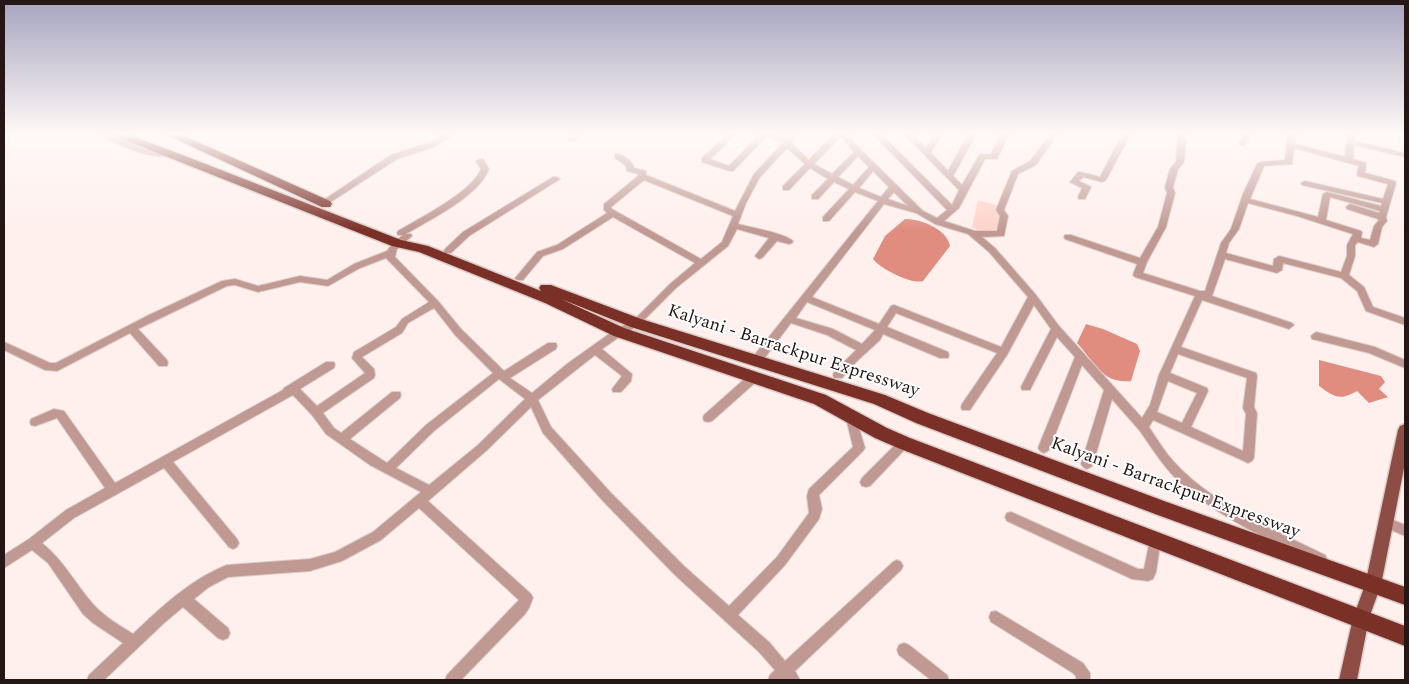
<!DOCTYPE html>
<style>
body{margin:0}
#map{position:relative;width:1409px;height:684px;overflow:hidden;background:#fff0ed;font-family:Spectral,serif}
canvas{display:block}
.frame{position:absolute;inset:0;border:5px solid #241715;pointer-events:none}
</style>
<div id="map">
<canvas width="1409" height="684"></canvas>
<div class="frame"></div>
</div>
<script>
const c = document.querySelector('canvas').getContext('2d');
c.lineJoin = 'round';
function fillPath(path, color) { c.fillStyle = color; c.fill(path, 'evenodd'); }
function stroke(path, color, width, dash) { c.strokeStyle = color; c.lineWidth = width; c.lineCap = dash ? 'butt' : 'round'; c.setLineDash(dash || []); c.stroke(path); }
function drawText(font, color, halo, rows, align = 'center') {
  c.font = font + ' Spectral,serif'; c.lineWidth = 4; c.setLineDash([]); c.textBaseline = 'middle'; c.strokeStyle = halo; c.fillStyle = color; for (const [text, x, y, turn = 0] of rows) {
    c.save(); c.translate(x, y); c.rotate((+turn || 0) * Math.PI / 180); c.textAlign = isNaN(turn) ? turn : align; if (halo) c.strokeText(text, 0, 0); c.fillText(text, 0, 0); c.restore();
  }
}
const green = new Path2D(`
 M 978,200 L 1000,206 L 1002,217 L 998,233 L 981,232 L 972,227 Z`);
const water = new Path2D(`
 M 905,219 C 921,219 947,229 950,246 L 923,281 C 912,285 879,268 873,259 L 885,236 Z
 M 1086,324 L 1103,329 L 1137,344 L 1140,351 L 1131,381 C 1101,384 1094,361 1077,343 Z
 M 1319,360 L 1381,376 L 1385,382 L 1379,389 L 1388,397 L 1369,403 L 1357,391 C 1340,401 1334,397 1319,386 Z`);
const minor = new Path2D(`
 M 101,135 C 117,135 130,144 146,149 C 155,152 166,149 173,154 C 160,163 113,144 101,135 Z
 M 443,135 L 453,135 L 434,147 L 397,159 L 326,205 L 323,206 L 319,203 L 391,155 L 428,143 Z
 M 572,135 L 581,135 L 575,141 L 569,141 L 568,139 Z
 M 727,135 L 735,135 L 710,159 L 729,166 L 759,135 L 777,135 L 788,138 L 790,135 L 798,135 L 791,143 L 809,160 L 833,135 L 848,135 L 861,150 L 923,211 L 937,218 L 947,210 L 874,135 L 882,135 L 952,205 L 959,190 L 905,135 L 913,135 L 926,148 L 933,135 L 941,135 L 931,153 L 948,171 L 968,135 L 976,135 L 953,176 L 962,185 L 980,154 L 991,154 L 1001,135 L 1009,135 L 997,159 L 985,159 L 959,208 L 944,221 L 975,231 L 997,231 L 1000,216 L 996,210 L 1012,171 L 1030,161 L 1050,135 L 1057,135 L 1036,165 L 1018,174 L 1004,210 L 1008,216 L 1004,236 L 982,237 L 995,248 L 1036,295 L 1059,326 L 1142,418 L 1150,405 L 1159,375 L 1195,296 L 1135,277 L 1133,275 L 1137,264 L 1065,239 L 1064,237 L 1065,235 L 1071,235 L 1140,258 L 1158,227 L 1167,193 L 1165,187 L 1170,169 L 1176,162 L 1178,135 L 1186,135 L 1184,162 L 1178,169 L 1173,187 L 1175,193 L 1166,227 L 1147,262 L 1143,273 L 1200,291 L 1205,291 L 1221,243 L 1231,229 L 1243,194 L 1257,164 L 1261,162 L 1285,160 L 1288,135 L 1296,135 L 1295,144 L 1345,157 L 1347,135 L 1355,135 L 1354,141 L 1405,153 L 1405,157 L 1354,145 L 1353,159 L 1366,163 L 1365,173 L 1395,181 L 1396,183 L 1386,217 L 1387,221 L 1382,227 L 1378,244 L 1374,247 L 1358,242 L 1355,245 L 1355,256 L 1349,275 L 1364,287 L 1373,307 L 1405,318 L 1405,325 L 1366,311 L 1357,291 L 1341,278 L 1283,263 L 1282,270 L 1277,273 L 1225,259 L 1212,296 L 1292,323 L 1294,325 L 1289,329 L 1202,300 L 1181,347 L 1256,373 L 1257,376 L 1254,407 L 1257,413 L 1254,458 L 1252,461 L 1248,463 L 1244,461 L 1153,420 L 1149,427 C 1155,436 1161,446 1168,455 C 1206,502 1273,529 1325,555 L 1327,559 L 1325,563 L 1321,565 L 1317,563 C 1271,541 1224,520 1185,487 C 1166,471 1154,451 1140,431 C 1131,420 1121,410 1112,399 L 1093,464 L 1091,467 L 1087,469 L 1083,467 L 1081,464 L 1104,390 L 1082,365 L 1050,448 L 1048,451 L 1044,453 L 1040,451 L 1038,448 L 1075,357 L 1057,337 L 1030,390 L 1022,390 L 1021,387 L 1051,329 L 1034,305 L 1007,355 L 970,410 L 962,410 L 961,407 L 962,404 L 997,353 L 896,313 L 887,327 L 948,352 L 949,355 L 948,358 L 940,358 L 883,334 L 880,340 L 856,362 L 842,378 L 834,378 L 833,375 L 834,372 L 856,350 L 827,335 L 791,323 L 760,364 L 752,364 L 751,361 L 752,358 L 878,201 L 855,192 L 829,221 L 823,221 L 823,217 L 849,189 L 834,182 L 818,199 L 812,199 L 812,195 L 828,179 L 810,168 L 789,190 L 783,190 L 783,186 L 805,164 L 787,148 L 760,177 L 746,203 L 738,224 C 753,228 784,233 793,241 L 792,243 L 789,244 L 777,241 L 762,258 L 759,259 L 755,256 L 769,238 L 737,229 L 728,246 L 676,288 L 639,325 L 622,335 L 602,349 L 632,374 L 631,381 L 621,392 L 613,392 L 612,389 L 622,376 L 595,355 L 538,400 L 551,427 L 611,493 L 685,567 L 729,606 L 777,557 L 809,513 L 807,496 L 809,489 L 853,447 L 845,414 L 846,411 L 850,410 L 854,411 L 865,448 L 863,451 L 819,495 L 822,509 L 819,519 L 785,565 L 738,615 L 769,642 L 785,661 L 893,562 L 897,560 L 901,562 L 903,566 L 901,570 L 795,671 L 800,680 L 768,680 L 770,675 L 775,670 L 759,652 L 675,575 L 603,501 L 543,433 L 531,407 L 486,451 L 428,501 L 531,594 L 533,598 L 529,608 L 525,614 L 461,680 L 445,680 L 447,675 L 519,600 L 419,508 L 381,540 L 342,561 L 310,571 L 228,577 L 209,587 L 194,599 L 228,628 L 230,633 L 228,638 L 223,640 L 218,638 L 183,607 L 164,623 L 104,680 L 87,680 L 89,675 L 123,643 L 93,623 L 83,614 L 48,563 L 32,550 L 4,568 L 4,555 L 29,539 L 66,510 L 105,488 L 57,418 L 35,426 L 31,425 L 30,422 L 31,419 L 54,409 L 64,411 L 115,483 L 283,390 L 284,388 L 326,362 L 334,362 L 335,365 L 334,368 L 300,389 L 317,406 L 365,373 L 352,358 L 354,352 L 396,327 L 402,319 L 429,302 L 386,258 L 360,268 L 328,286 L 300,282 L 258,292 L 235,285 L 227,286 L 138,329 L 167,360 L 168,363 L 167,366 L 159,366 L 130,333 L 57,371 L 45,370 L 4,350 L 4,342 L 50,363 L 56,363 L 149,315 L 222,281 L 235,279 L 258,286 L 300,276 L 327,280 L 354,264 L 387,251 L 393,243 L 403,235 L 398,235 L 397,233 L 398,231 C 420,218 472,192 481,169 L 476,161 L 480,159 L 483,159 L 489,169 C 479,196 431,219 406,234 L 411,234 L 412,236 L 397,249 L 395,257 L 438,301 L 461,329 L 504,371 L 548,343 L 556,343 L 557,346 L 556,349 L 510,378 L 532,393 L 567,364 L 616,329 L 633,321 L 670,284 L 695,263 L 613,217 L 563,249 L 543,256 L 523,280 L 517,280 L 515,278 L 517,276 L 537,252 L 557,245 L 607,213 L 604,210 L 604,204 L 637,177 L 639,174 L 627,171 L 626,166 L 615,158 L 615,154 C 622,153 633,161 634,168 L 646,171 L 646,175 L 735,211 L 754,174 L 784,142 L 766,137 L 733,171 L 730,171 L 702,162 L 702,158 ZM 841,136 L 854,152 L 832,174 L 814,164 ZM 1294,148 L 1359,166 L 1357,174 L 1358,176 L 1388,184 L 1383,199 L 1305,181 L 1301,183 L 1302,185 L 1382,203 L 1381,206 L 1327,192 L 1323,194 L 1318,217 L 1250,199 L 1264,166 L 1292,164 ZM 858,156 L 869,167 L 853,185 L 838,177 ZM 873,171 L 889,187 L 881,197 L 859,188 ZM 644,180 L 733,216 L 722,242 L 701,259 L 612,209 L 611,207 ZM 894,192 L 908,206 L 888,199 ZM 1330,197 L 1380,211 L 1379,213 L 1350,204 L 1346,207 L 1347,209 L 1378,219 L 1379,220 L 1374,226 L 1370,240 L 1361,238 L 1362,233 L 1361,231 L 1326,220 ZM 1248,203 L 1297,216 L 1353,234 L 1347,245 L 1347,256 L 1341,272 L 1279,256 L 1274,259 L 1273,266 L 1226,253 L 1229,243 L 1239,229 ZM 884,204 L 916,213 L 935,224 L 968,234 L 989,252 L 1028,297 L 1001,347 L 894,305 L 891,306 L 879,324 L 812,297 ZM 807,302 L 875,330 L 862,344 L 833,329 L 796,318 ZM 434,308 L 455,335 L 493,373 L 426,425 L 387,463 L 350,439 L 400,398 L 401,395 L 400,392 L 392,392 L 341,433 L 334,428 L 323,413 L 374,378 L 375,375 L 374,369 L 362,357 L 402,333 L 408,323 ZM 1178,354 L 1247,378 L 1243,408 L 1246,414 L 1243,451 L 1191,427 L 1208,391 L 1207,388 L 1170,373 ZM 499,379 L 525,399 L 478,445 L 429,485 L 396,468 L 434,431 ZM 1168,381 L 1197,393 L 1182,423 L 1157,412 ZM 293,395 L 312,415 L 326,434 L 370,465 L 421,492 L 373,532 L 335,552 L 310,559 L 227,565 C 191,579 160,608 133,634 C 119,625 103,616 92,603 C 74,582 64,561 42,543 L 74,518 L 164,468 L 229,547 L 233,549 L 237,547 L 239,543 L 237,539 L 173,462 Z
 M 1122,135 L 1130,135 L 1106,180 L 1102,182 L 1083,177 L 1079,181 L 1091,187 L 1085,199 L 1079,199 L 1078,197 L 1082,188 L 1070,182 L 1078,172 L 1081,172 L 1100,177 Z
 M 1242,135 L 1250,135 L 1247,143 L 1243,145 L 1239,143 Z
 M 553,177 L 556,177 L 560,179 L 469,236 L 451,253 L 445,253 L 444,251 L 445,249 L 463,232 Z
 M 1316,332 L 1375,347 L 1405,360 L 1405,368 L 1369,353 L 1312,339 L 1311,336 Z
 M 753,374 L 757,375 L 758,378 L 757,381 L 712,421 L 708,422 L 704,421 L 703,418 L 704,415 L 749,375 Z
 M 904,438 L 908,440 L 910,443 L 908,446 L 870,486 L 866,487 L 862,486 L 860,482 L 862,478 L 900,440 Z
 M 1011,512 L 1138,569 L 1144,569 L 1151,535 L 1155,533 L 1159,535 L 1161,539 L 1156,572 L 1153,579 L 1148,581 L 1132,579 L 1007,521 L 1005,517 L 1007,513 Z
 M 1386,517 L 1405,525 L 1405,536 L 1382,526 L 1380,522 L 1382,518 Z
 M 996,611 L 1083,663 L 1090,673 L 1090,680 L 1076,680 L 1076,676 L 1073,673 L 991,622 L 989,617 L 991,612 Z
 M 904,643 L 909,645 L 947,675 L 949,680 L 931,680 L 899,655 L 897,650 L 899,645 Z`);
const major = new Path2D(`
 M 1405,424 L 1405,463 L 1381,585 L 1369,618 L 1357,680 L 1339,680 L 1353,618 L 1365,585 L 1398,430 L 1400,426 Z`);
const highway = new Path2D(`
 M 112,135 L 129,135 L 185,156 L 401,240 L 428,246 L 541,291 L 539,288 L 541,285 L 551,285 L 641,319 L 885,395 L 928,413 L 1164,501 L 1405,587 L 1405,605 L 1155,514 L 916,423 L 874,404 L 631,327 L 561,299 L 624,328 L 826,395 L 887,428 L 910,438 L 1405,626 L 1405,646 L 898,448 L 875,438 L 814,404 L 614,336 L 545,303 L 419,252 L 392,246 Z
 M 167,135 L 182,135 L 330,201 L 332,204 L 330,207 L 322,207 Z`);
const streetNames = [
 ["Kalyani - Barrackpur Expressway",793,352,18],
 ["Kalyani - Barrackpur Expressway",1175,489,20]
];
fillPath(green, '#ffd3cb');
fillPath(water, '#e08c7f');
stroke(minor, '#dccdca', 2);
stroke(major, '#dccdca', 3);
stroke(highway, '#dccdca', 3);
fillPath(minor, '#c09993');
fillPath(major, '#8e4d44');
fillPath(highway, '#7a3027');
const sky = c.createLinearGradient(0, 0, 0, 231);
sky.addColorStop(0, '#a5a4be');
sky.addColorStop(0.58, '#fff8f7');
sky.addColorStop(1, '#fff8f700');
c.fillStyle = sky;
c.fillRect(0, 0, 1409, 231);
drawText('18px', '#241715', '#fff', streetNames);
</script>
